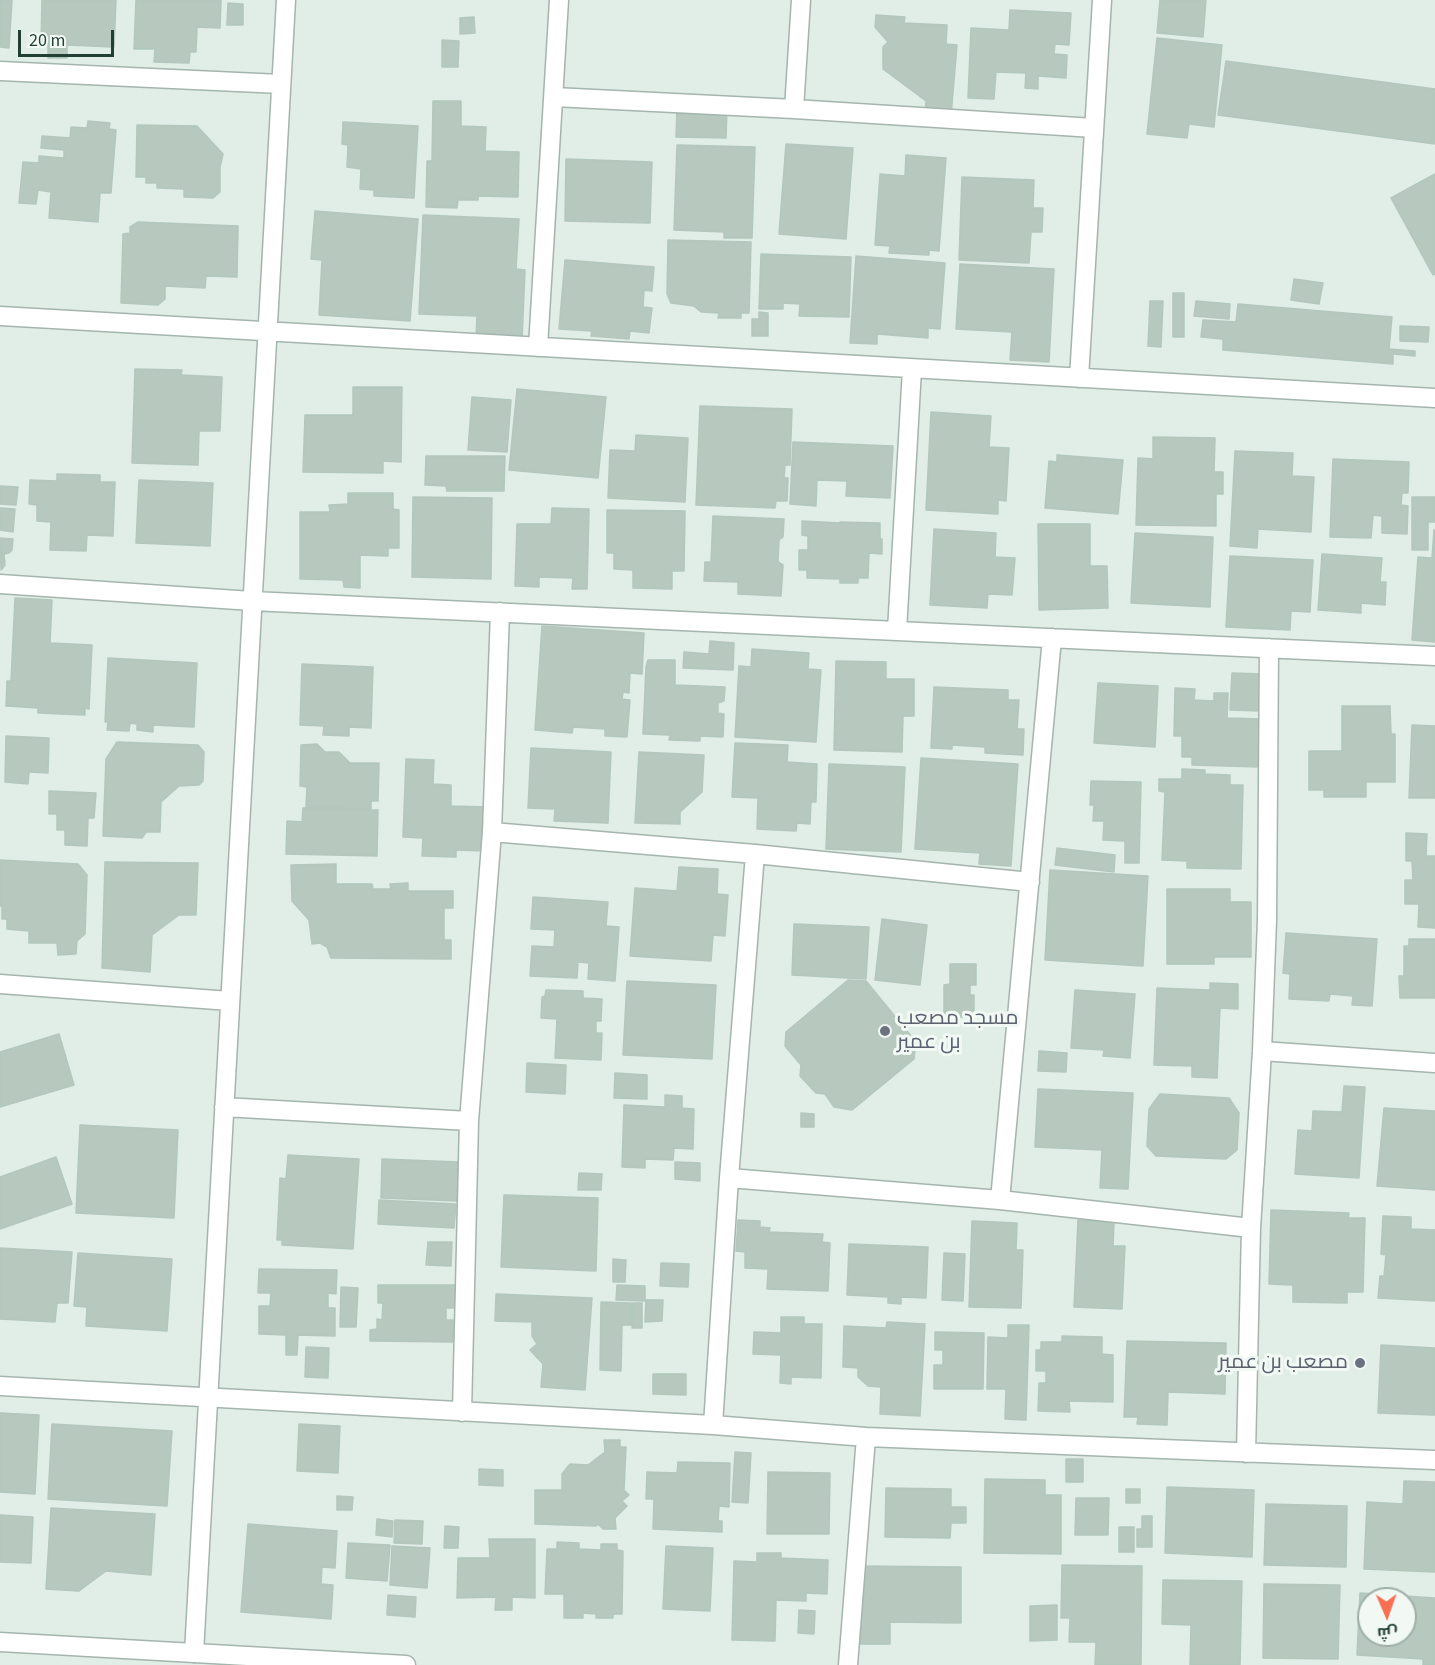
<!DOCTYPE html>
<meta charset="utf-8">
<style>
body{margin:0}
#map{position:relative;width:1435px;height:1665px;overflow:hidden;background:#e1ede7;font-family:"Source Sans 3",Cairo,sans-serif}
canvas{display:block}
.north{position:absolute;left:1357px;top:1587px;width:60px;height:60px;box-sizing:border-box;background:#f2f9f5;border:2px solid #9eafa8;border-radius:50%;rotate:178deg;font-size:16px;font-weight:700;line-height:24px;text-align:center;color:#213f34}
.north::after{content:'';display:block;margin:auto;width:21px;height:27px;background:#f96f53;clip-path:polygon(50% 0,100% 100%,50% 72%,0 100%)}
.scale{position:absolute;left:18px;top:30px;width:96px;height:27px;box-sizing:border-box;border:3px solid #213f34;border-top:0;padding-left:8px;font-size:18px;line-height:21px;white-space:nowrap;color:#213f34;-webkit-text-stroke:4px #f2f9f5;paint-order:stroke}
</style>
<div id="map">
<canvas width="1435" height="1665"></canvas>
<div class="north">ش</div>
<div class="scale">20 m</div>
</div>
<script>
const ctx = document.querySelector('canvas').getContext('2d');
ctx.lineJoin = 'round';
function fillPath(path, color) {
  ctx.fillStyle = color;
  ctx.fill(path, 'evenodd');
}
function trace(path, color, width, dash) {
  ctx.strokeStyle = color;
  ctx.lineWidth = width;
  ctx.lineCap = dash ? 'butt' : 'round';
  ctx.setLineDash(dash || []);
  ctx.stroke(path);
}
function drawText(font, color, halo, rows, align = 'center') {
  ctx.font = font + ' "Source Sans 3",Cairo,sans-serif';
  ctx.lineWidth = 6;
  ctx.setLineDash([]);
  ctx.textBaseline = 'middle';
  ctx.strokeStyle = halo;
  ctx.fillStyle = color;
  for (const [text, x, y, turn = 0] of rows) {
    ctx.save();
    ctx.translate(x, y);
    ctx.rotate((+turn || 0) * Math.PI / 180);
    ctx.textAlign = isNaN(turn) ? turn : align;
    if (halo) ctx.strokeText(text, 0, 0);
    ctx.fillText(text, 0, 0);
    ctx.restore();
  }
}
const building = new Path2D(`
 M0 0H12L9 48 0 47Z
 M42 0H116L114 47 67 45V58H48V44H41Z
 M136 0H221L220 28 197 27 196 52H190L189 63 154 62 155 49H134Z
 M1160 0H1206L1203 37 1157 33Z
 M228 3 243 4V25H227Z
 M1010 10 1071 13 1069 45 1055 44 1054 54 1067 55 1066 78 1038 76V89L1025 88 1026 73 996 72 994 99 968 98 971 28 1009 30Z
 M876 15 905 17 904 23 947 25 946 44 957 45 951 116 925 114 926 101 883 69V47L888 42 875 27Z
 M474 17 475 33 460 34V18Z
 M1157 38 1222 45 1214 127 1189 124 1187 138 1147 134Z
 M442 40 459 41 458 67H442Z
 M1226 61 1435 89V144L1218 115Z
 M433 101H461V126L486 127 485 151 519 152 518 197 478 196V200H458L457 208 426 207 427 161H432Z
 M677 107 727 108 726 138 676 137Z
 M88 121 110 123 109 129 116 130 111 193H100L98 222 49 218 51 192 38 190 36 204 19 203 23 162 39 163V156L64 158V150L41 148 42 136 70 138 71 127 87 128Z
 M343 122 418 126 414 198 374 196V190L360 189 361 169 347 167 348 145 342 144Z
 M137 125 197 126 223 154 220 167V192L213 198 184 197V189L157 188V183H146V177H136Z
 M786 144 853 148 846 239 779 234Z
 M677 145 755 147 752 238H724V232L674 230Z
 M906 155 946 158 939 251 929 250V255L889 253 890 246 875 245 880 174 905 176Z
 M566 159 652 162 650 223 565 221Z
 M1435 174V274L1433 275 1391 198Z
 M962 177 1034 180 1033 208H1043L1042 232H1031L1029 263 959 260Z
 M315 211 418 219 410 321 319 315 322 260 311 259Z
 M423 215 519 219 516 269 525 270 522 340 476 338 477 316 419 314Z
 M138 222 238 226 237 277 206 276 205 288 165 286V299L158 305 121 303 123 234 130 233V227Z
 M668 240 751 242 749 313H741V318H718L719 313 701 312 694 306 671 303 667 294Z
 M761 254 851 257 849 317 799 316 800 304 783 303V309H759Z
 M856 256 945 263 940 329 928 328V338L877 334V344L850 343Z
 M565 260 654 267 652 291 644 290 643 307 652 308 649 333 630 331 629 339 591 336 592 331 559 329Z
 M960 264 1054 269 1049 362 1010 360 1012 332 956 329Z
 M1294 279 1323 283 1319 304 1291 300Z
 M1173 293H1184V337H1173Z
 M1150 301H1163L1161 347 1148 346Z
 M1196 301 1230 304 1229 319 1194 316Z
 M1238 304 1392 317 1389 349 1415 351V356L1393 354V364L1223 350V339L1201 337 1203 320 1236 322Z
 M759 312 768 313V336H752V319H759Z
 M1400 326 1429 327 1428 342 1400 341Z
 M135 369 182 370 181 375 222 377 220 431H199L198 465 132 463Z
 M353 387H402L401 462 383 461V473L303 472 305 415H353Z
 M517 389 606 397 598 478 509 470Z
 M472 397 511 400 507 452 468 450Z
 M700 406 792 409 790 465H785L784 478H788L787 501H776L775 508 696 505Z
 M931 412 991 416 989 447 1009 448 1006 501 998 500V514L926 510Z
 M636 435 688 438 685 502 608 498 610 450 635 451Z
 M1153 437 1215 438 1214 472H1223V494H1216V526L1136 525 1138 458 1153 459Z
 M793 442 893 446 890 498 846 496 847 481 817 480 816 506 790 504Z
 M1235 451 1293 453 1292 476 1314 477 1311 532 1258 529 1257 548 1230 546Z
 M1057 455 1123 460 1118 514 1045 508 1049 461 1057 462Z
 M426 456H505L504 491H447L446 486 425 485Z
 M1333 459 1409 462 1408 493H1402L1401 505 1408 506 1407 534 1382 533V516L1373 515 1371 538 1330 537Z
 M57 474 100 475V482H115L113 536 87 535 86 551 50 550 51 522 37 521V505L29 504 30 480 57 481Z
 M139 480 213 483 210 546 136 543Z
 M0 486 18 487 16 505 0 504Z
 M348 493H393V509L399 510V548H388V556L360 555V588L344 587 343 580 300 579V512H330L329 505 348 504Z
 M413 497 492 498 491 579 412 577Z
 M1412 497H1435V522H1428V550H1412Z
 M0 508 15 509 13 532 0 530Z
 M552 508 589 509 587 589H572L573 578 539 577V587L515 586 517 524H551Z
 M607 510 685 511 684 571H672V589L633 588V570L614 569V553H607Z
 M713 516 784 519 783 537 779 540 778 562 783 565 781 596 738 594V582L704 581 705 562H711Z
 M802 521 840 523V522L880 523V539H882V554L869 553 868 578H858V583H840V579L807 578V570H799V550H808V536L802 535Z
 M1038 524H1090V566H1107L1108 608 1039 610Z
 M934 529 996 533 995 557 1015 558 1012 595 988 594 987 608 930 605Z
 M1434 530H1435V642L1412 640 1418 557 1432 558Z
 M1135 533 1213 537 1210 607 1131 603Z
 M0 538 13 539 12 550 9 553 4 554 5 565 1 570Z
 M1322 554 1382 558 1380 582H1386L1385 605 1361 603V613L1318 610Z
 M1230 556 1313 560 1310 612 1291 611 1290 630 1226 627Z
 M15 598 52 600 50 643 92 645 89 709 85 708V715L38 713V708L6 706 7 681H11Z
 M542 626 644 633 642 674 630 673 629 693 623 692 622 699 630 700 627 737 605 736V729L573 727 572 733 535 730Z
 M710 641 734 643 733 670 683 668 684 652 709 654Z
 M752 649 809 653 808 669 821 670 816 742 735 737 739 666 751 667Z
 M108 658 197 663 194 727 153 725V732L137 730V724L130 723 129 731 107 730 108 722H105Z
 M648 660H675V685L725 687 724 701 718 703V713L724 714 723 737 700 736V741L669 740 670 735 643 734 646 667Z
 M836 661 886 662V679H914V716H903L902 752 834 750Z
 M302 664 373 667 371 728 349 727V736L323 735 324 726 300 725Z
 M1232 673 1261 674 1260 711 1230 710Z
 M1098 683 1158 686 1155 747 1094 743Z
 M934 687 1008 690V700H1019L1017 729H1024L1023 755 985 753V747L952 745V749L931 748Z
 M1175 688 1195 689 1194 700 1214 701V693H1228L1227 718 1262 719 1261 767 1192 765V757H1182V736H1174Z
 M1342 706H1390L1391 734H1395V782H1366V797H1324V790H1309V751H1342Z
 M1412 725 1435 726V798H1409Z
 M6 736 49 738 48 773 29 772 28 784 5 782Z
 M117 742 198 745 204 752 203 781 199 785 179 786 161 802 160 832H146L142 838 103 836 106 759Z
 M735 743 788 745 787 762 817 764 816 802H811L810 824 797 823 796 831 757 829 758 798 732 797Z
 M317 744 325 752H339L350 763H379L378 801H371V809L306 807 307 787 300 786 301 745Z
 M531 748 611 752 608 823 554 821 555 809 528 808Z
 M639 752 704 755 702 792 680 812V824L635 823Z
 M921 758 1018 764 1011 866 979 864 980 853 915 849Z
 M406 759 434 760 433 784 451 785V806L487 807 485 851 456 850V857L422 856 423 838 403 837Z
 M829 764 905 767 901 852 826 849Z
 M1182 769 1205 770V774L1230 775V785H1243L1241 869 1187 868V861L1162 860 1165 792 1159 791V779H1182Z
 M1091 781 1141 782 1139 863H1125V841L1103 840 1104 821H1093L1094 805H1090Z
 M49 791 96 793 94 818H88L87 846 65 845V830H57V814H49Z
 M303 808 378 810 377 856 286 854 287 821 302 822Z
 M1406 833 1427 834 1426 856H1435V928L1418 927 1419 904H1405V880H1413L1412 861H1406Z
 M1057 848 1115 855 1114 872 1055 865Z
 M0 860 78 864 87 875 85 934 77 941 76 954 58 955 57 943H29V931L7 929V919H2V906H0Z
 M105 862 198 863 196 915H179L152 935 150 972 102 968Z
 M336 864V884H372L373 889H391L390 884 408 883V891H453V908H444V940H451V959L331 958 327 947 320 943 312 944 309 920 292 901 291 865Z
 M679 867 718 869 717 894 728 895 725 936 713 935 711 961 630 956 635 888 677 891Z
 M1050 870 1148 876 1143 966 1045 960Z
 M1167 889H1230V902H1251V957H1214V964H1167Z
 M533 897 608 902 606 926 619 927 615 981 588 979 589 963 578 962 577 978 530 976 532 946 554 947 555 930 531 929Z
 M882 919 927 925 920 985 875 980Z
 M794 924 869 927 866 979 792 975Z
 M1286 933 1377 939 1372 1006 1352 1005 1353 996 1330 994 1329 1001 1289 999 1290 974 1283 973Z
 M1409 939H1435V998H1400L1399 976H1404V946H1409Z
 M950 964H976V985H970V995H974V1017H944V985L950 984Z
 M848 980 866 981 916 1042 914 1059 852 1110 834 1107 825 1094 816 1093 800 1076 801 1065 785 1046 786 1032Z
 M627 981 716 985 712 1059 623 1055Z
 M1210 983 1238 984V1009L1220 1008 1217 1078 1192 1077V1066L1154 1065 1157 988 1210 990Z
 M546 990 583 991V998L602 999 601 1021H596V1033H602L601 1060 555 1058 557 1019 541 1018 542 997 545 996Z
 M1075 990 1135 994 1130 1058 1103 1056 1104 1050 1071 1048Z
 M59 1034 74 1085 0 1107V1052Z
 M1039 1051 1067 1053 1066 1072 1038 1071Z
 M527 1063 566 1065 565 1094 526 1092Z
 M615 1073 647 1075V1099L614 1098Z
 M1344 1086 1365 1087 1359 1178 1295 1174 1298 1130 1312 1131 1313 1111 1342 1112Z
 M1038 1089 1133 1093 1128 1189 1100 1188 1102 1150 1035 1147Z
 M1160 1094 1229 1098 1239 1113 1237 1150 1226 1159 1156 1156 1147 1146 1149 1109Z
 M665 1095 682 1096V1108L694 1109 693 1149 674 1148 673 1160 645 1159V1168L622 1167 624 1105 665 1107Z
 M1384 1108 1435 1111V1190L1377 1186Z
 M801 1113 814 1114V1127H801Z
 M80 1125 178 1130 174 1218 76 1213Z
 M288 1155 359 1159 353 1249 282 1245V1240H277L280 1178 286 1179Z
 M56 1157 72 1204 0 1229V1177Z
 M382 1159 458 1162 457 1201 381 1198Z
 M675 1162 700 1163V1181L675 1179Z
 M579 1173 602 1174 601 1190H578Z
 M504 1195 598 1198 596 1271 501 1267Z
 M379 1200 456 1204 454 1228 378 1224Z
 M1271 1210 1349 1213 1348 1218H1365L1363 1292H1347V1303L1293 1302V1285L1269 1284Z
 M1383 1216 1411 1217V1229L1435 1230V1301L1378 1298 1380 1276H1384L1386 1255 1381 1254Z
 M738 1220 760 1221V1227L770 1228 769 1232 823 1234 822 1242 830 1243 828 1291 767 1289 768 1269 745 1268V1252L736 1251Z
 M1078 1220 1114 1222 1113 1246H1125L1122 1309 1074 1307Z
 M972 1221 1017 1223 1016 1250H1023L1021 1308 969 1307Z
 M428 1242H452L451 1266 426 1265Z
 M849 1244 928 1247 926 1298 901 1297V1304L888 1303V1297L847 1295Z
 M0 1248 72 1252 68 1303H57L55 1322 0 1319Z
 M78 1253 172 1259 167 1331 86 1326 87 1307 74 1306Z
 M944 1253 965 1254 963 1301 942 1300Z
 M613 1259 626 1260 625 1282H613Z
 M661 1263 689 1264 688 1287 660 1286Z
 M259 1269 337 1270 336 1294 328 1293V1308H335V1336L298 1335 297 1355H286V1335L259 1334V1306H270L271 1293H258Z
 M378 1285H456V1308H446V1320H453V1342L370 1341V1330L377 1329V1319L382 1320 383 1303H378Z
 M617 1285 645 1286V1301L616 1300Z
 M341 1287 358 1288 356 1327H340Z
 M496 1294 592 1298 585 1390 541 1387 543 1364 530 1350 537 1344 532 1336V1322L495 1321Z
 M646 1300H663L662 1321 645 1322Z
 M601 1302 631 1303V1325H622L621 1371 600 1370Z
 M632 1303H642V1328H632Z
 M781 1317H804V1324H822L821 1378 791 1377V1384L780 1383 781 1355 753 1354 754 1332 781 1333Z
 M887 1322 925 1324 920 1416 880 1414 881 1387 868 1386 858 1377V1368L843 1367 844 1326 886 1328Z
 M1008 1325H1029L1026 1420 1005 1419 1006 1389H987L988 1337 1008 1338Z
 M935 1332 984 1333 983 1389H934V1365H943V1350H935Z
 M1062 1336 1102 1337V1354L1113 1355V1402L1069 1401 1070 1412 1038 1411 1039 1383H1046V1371H1036V1350H1041V1342H1062Z
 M1127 1341 1226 1343 1225 1394 1168 1392 1167 1425 1137 1424 1138 1417H1124Z
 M1381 1345 1435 1348V1415L1378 1413Z
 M306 1347 329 1348 328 1378 305 1377Z
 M653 1374H686V1395L653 1394Z
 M0 1413 39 1415 35 1494 0 1492Z
 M52 1424 172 1431 167 1506 48 1499Z
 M299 1424 340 1426 338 1473 297 1471Z
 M604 1440H620V1447H626L624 1490 629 1495 622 1501 627 1506 615 1518 616 1529H603L598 1524 596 1526 535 1524V1490H562V1474L570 1464 588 1465 605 1452Z
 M735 1452 751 1453 748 1503 732 1502Z
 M1066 1459H1083V1482H1066Z
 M678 1462 730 1463 729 1507 719 1506 718 1521H722V1532L653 1529 654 1499H646L647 1472 677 1473Z
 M479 1469 503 1470V1486L479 1485Z
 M768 1472 830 1473 829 1534H767Z
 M985 1479 1045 1480V1495H1061V1554L984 1553Z
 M1404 1481 1435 1482V1572L1364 1569 1367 1502 1403 1504Z
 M1167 1487 1254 1490 1252 1557 1165 1553Z
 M886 1488 951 1489V1507H966V1523H951L950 1538 885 1537Z
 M1126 1489H1140V1503H1126Z
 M337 1496 353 1497 352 1510H337Z
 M1076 1498H1109L1108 1535H1075Z
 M1266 1504 1347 1506 1346 1567 1264 1565Z
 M51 1508 155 1514 151 1575 106 1571 79 1591 46 1589Z
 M0 1515 33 1517 31 1563 0 1562Z
 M1142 1516H1152V1547H1137V1529H1142Z
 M377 1519 393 1521 392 1537 376 1535Z
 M395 1520 423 1521 422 1544 394 1543Z
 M248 1524 337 1531 335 1568 322 1567 321 1584 333 1585 331 1619 241 1612Z
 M445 1526 459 1527 458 1548H444Z
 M1119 1527H1134V1552H1119Z
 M489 1539H535V1598L512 1597V1610H495L496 1597 457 1598 458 1558H490Z
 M557 1542 579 1543V1549L601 1550V1544H617V1550L623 1551 622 1614H613V1618H596V1614L583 1613V1618H564V1594H545L547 1549H557Z
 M348 1543 390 1545 387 1581 346 1578Z
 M392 1546 430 1548 427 1588 390 1585Z
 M666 1546 713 1548 710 1611 663 1609Z
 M757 1553H781V1558L828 1560 827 1594 806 1593V1601L776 1600 775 1641 732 1640 734 1561 757 1562Z
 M1062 1565 1142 1566 1141 1665H1095L1096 1642H1069L1070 1618H1061Z
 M860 1566 961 1567V1623L890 1622V1644H859Z
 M1163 1580 1242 1581 1240 1665H1190L1191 1625 1162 1624Z
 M1264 1584 1340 1585 1338 1659 1263 1658Z
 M1360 1593 1435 1598V1665H1423V1659L1357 1655ZM1369 1599H1405V1635H1369Z
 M388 1595 416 1597 415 1617 387 1615Z
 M1057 1605V1640L1030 1641V1606Z
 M799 1610 815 1611 814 1634 798 1633Z`);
const minor = new Path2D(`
 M0 71 281 84
 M554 97 794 109 1094 128
 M794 109 801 0
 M0 316 1435 398
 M538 347 559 0
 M1079 378 1102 0
 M0 584 252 601 1435 656
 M897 631 912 369
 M492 832 755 854 1030 882
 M0 984 230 1001
 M1262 1051 1435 1063
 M224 1107 469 1121
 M729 1178 1000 1200 1251 1228
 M1000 1200 1052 638
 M0 1386 713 1425 866 1437 1435 1460
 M462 1412 469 1121 492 832 500 612
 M713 1425 729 1178 755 854
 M1246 1453 1251 1228 1262 1051 1267 920 1269 648
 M194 1653 286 0
 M848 1665 866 1437`);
const tertiary = new Path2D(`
 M0 1642 406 1665`);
const markers = [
 [885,1031,6,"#6b7280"],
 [1360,1363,6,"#6b7280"]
];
const worshipNames = [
 ["مسجد مصعب",897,1019],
 ["بن عمير",897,1043],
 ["مصعب بن عمير",1348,1363,"right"]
];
fillPath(building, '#b7c8bf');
trace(building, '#b3c7bd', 1.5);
trace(minor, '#a4b5ae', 21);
trace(tertiary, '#a4b5ae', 21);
trace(minor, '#fff', 18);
trace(tertiary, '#fff', 18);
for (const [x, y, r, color] of markers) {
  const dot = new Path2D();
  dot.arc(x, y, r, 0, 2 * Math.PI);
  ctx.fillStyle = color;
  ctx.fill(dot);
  trace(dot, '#f2f9f5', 2);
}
drawText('21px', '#5b616d', '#f2f9f5', worshipNames, 'left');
</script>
